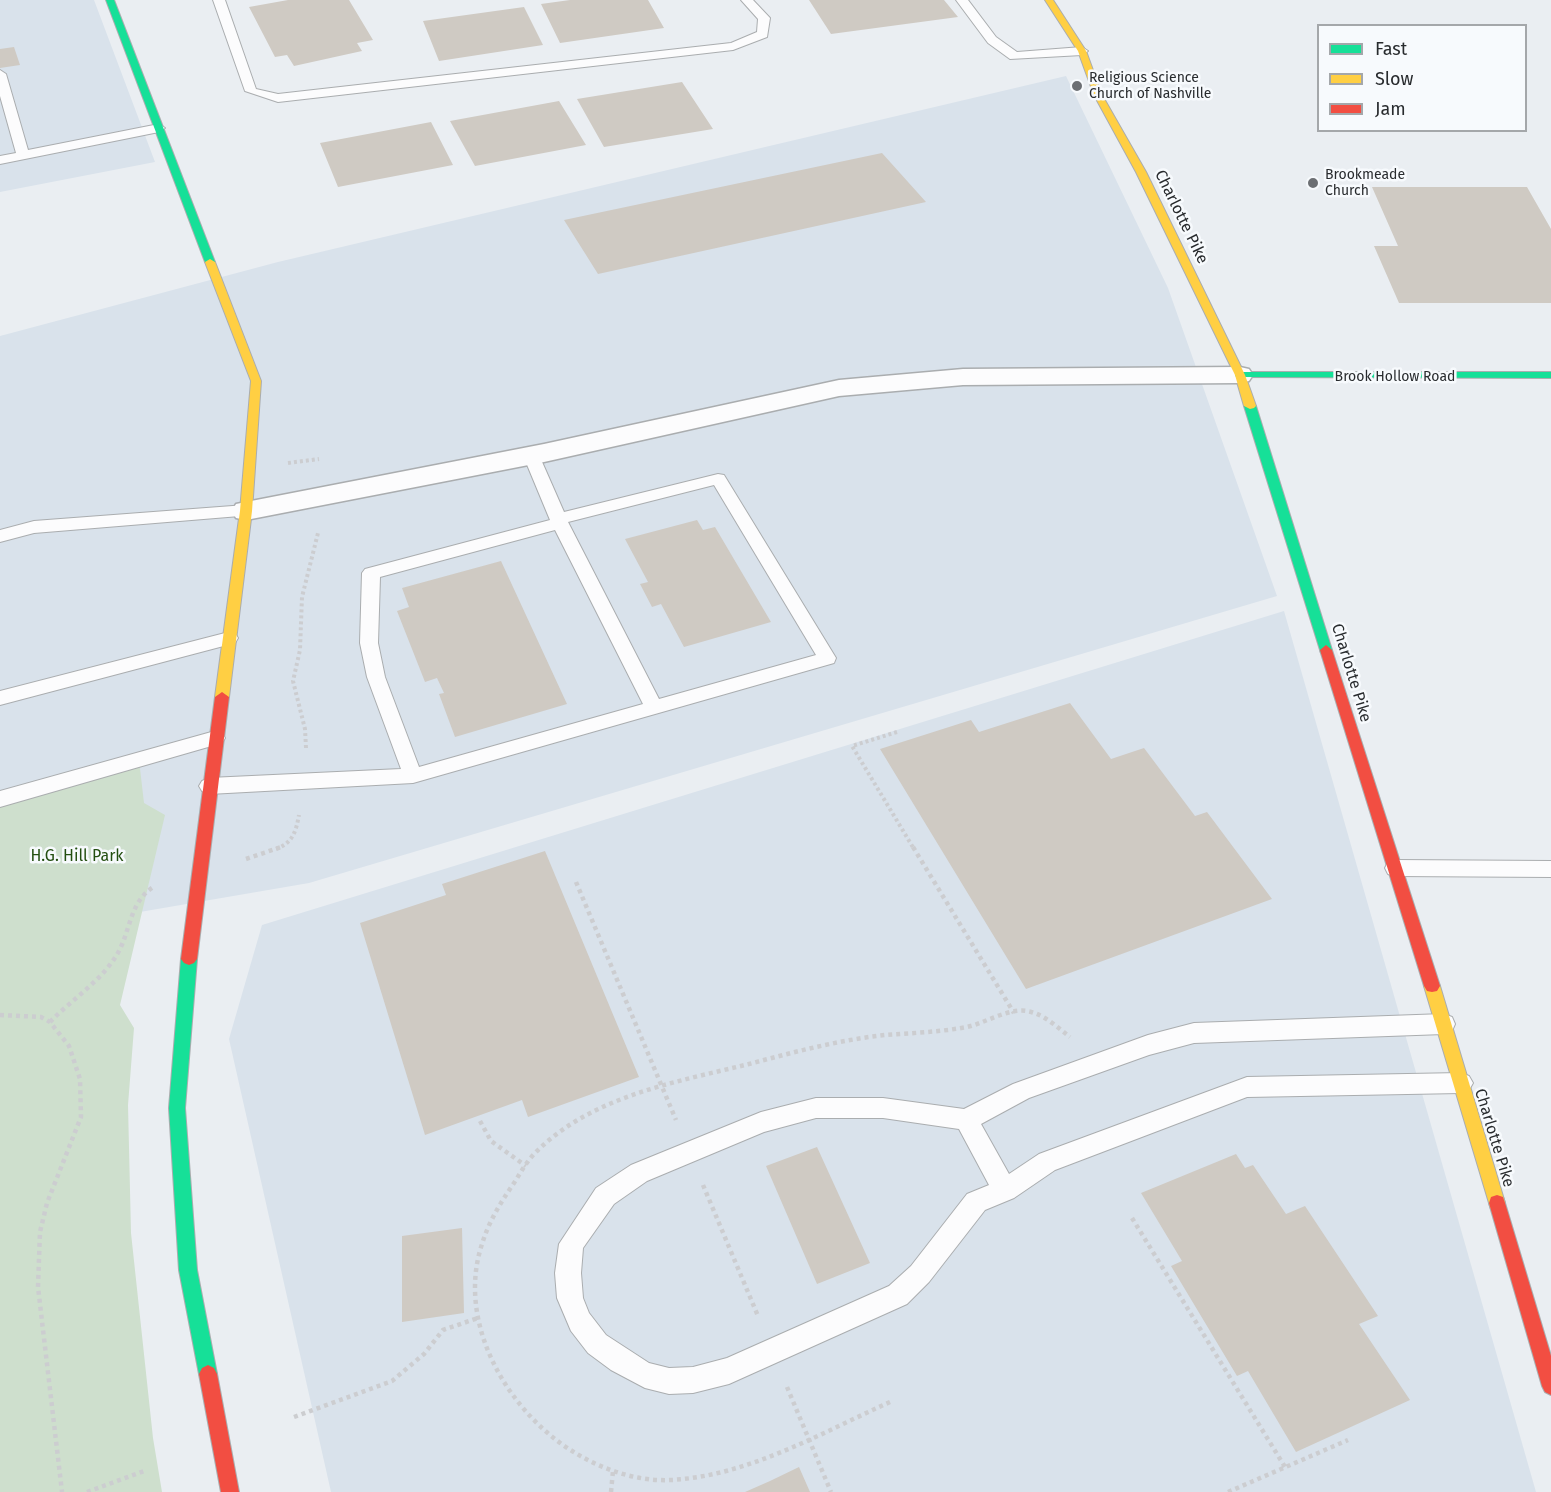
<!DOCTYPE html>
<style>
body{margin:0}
#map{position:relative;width:1551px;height:1492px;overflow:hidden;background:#eaeef2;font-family:"Fira Sans",sans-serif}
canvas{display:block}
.legend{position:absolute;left:1317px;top:24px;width:210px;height:108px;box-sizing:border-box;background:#f7fafd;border:2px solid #a4a7aa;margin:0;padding:8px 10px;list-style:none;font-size:18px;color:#282b2e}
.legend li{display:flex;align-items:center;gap:12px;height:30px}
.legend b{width:30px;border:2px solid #a4a7aa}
</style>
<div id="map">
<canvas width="1551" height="1492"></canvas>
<ul class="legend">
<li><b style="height:8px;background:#16e098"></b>Fast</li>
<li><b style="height:8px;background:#ffcf43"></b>Slow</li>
<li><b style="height:8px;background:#f24e42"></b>Jam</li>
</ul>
</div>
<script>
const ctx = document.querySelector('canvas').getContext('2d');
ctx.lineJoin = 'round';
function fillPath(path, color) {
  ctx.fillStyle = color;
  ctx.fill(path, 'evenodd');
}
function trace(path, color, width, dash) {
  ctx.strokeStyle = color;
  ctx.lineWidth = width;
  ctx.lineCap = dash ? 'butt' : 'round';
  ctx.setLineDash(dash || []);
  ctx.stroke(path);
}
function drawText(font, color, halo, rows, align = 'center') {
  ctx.font = font + ' "Fira Sans",sans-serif';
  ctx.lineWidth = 5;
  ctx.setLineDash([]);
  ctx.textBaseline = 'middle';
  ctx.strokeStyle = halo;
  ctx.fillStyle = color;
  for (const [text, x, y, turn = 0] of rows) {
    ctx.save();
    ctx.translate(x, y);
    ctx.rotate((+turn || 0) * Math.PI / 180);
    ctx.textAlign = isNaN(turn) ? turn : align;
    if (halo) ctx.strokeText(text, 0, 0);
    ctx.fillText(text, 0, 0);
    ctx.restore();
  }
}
const built = new Path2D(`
 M0 0H94L155 162 0 192Z
 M1066 76 1168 288 1277 596 309 883 0 936V336L278 262Z
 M1284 611 1536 1492H331L229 1039 262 925Z`);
const green = new Path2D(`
 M139 760 144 803 165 815 120 1005 134 1028 128 1105 131 1233 153 1438 162 1492H0V799Z`);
const building = new Path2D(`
 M288 0H349L373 40 357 43 362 51 294 66 287 55 275 57 249 7Z
 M570 0H648L664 28 560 43 541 4Z
 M809 0H944L958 17 831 34Z
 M524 7 543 45 439 61 423 21Z
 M14 47 20 65 0 68V49Z
 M682 82 713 129 604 147 577 99Z
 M559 101 586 145 475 166 450 121Z
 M431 122 453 165 338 187 320 143Z
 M882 153 926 202 598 274 564 220Z
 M1372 187H1527L1551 229V303H1399L1374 246H1398Z
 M697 520 703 530 715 527 771 622 684 647 661 604 652 607 640 584 648 582 625 539Z
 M501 561 567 704 455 737 439 694 444 693 437 678 425 682 397 611 409 607 402 588Z
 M1070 703 1111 759 1144 748 1195 816 1207 812 1272 899 1026 989 880 749 971 720 979 732Z
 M545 851 639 1077 528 1117 522 1100 425 1135 360 923 446 895 442 884Z
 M817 1147 870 1263 817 1284 766 1166Z
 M1236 1154 1245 1168 1253 1165 1286 1214 1305 1206 1378 1316 1359 1324 1410 1400 1296 1452 1248 1371 1237 1376 1171 1266 1182 1261 1141 1193Z
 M462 1228 464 1313 402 1322V1236Z
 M799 1467 810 1492H745L770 1481Z`);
const pathFar1 = new Path2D(`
 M288 463 319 459
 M897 732 852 746 914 849
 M306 748 305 729 293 681 300 650 302 597 318 533
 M276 849C293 843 296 831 299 815`);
const path = new Path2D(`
 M913 847 1014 1013
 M246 859 281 847
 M576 882 676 1120
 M0 1015 41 1017 50 1022 69 1046 80 1079 81 1117 47 1203 40 1232 38 1287 62 1492
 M50 1022C73 998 105 979 120 949 131 926 131 900 155 886
 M480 1121 491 1141 526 1166
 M703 1185 758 1316
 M1132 1218 1285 1467
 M787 1387 831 1492
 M890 1402C821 1433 748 1476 671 1480 630 1482 587 1464 555 1439 499 1395 458 1316 482 1244 489 1221 501 1202 514 1183 521 1172 527 1161 536 1152 592 1096 676 1082 749 1064 794 1052 839 1040 885 1035 912 1033 940 1032 967 1027 985 1023 1008 1008 1027 1011 1044 1014 1057 1027 1070 1037
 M294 1417 392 1381 424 1354 443 1330 478 1318
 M87 1492 147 1470
 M611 1492 613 1471
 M1228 1492 1348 1440`);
const lane = new Path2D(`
 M213 0H225L256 89 278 94 731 43 757 32 758 19 741 0H753L770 18 767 37 733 50 278 102 245 91Z
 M956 0H968L996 37 1017 52 1082 47 1088 51 1082 55 1010 59 988 43Z
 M0 70 6 74 28 150 159 124 165 128 159 132 0 164V156L16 153 0 96Z
 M531 450 539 455 564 512 718 474 724 475 836 658 834 663 413 783 209 794 202 791 199 786 202 781 209 778 401 769 367 677 360 643 362 573 365 569 550 520 523 455ZM714 485 816 655 659 699 568 522ZM555 530 643 704 419 767 385 677 378 643 380 577Z
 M246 505 252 507 255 511 252 515 34 533 0 542V530L34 521Z
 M229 632 235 633 238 638 235 643 0 705V691Z
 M215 731 222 733 225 738 222 743 0 807V791Z
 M1395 860 1551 861V877L1395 876 1388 874 1385 868 1388 862Z
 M1444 1014 1452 1017 1455 1024 1452 1031 1444 1034 1194 1043 1149 1055 1029 1098 981 1124 1009 1174 1039 1154 1247 1077 1461 1073 1469 1076 1473 1083 1469 1090 1461 1093 1247 1097 1055 1170 1014 1198 985 1210 929 1282 907 1304 729 1384 693 1393 669 1394 645 1388 611 1370 588 1353 571 1331 557 1298 555 1273 559 1244 596 1188 631 1165 761 1112 816 1098H883L964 1109 1013 1084 1148 1035 1194 1023ZM816 1118H883L959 1129 989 1185 967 1194 911 1266 889 1286 727 1358 693 1367 669 1368 649 1363 606 1335 589 1313 583 1298 581 1273 583 1248 614 1204 647 1181 764 1132Z`);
const street = new Path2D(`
 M1240 367 1249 369 1253 375 1249 381 1240 383 963 385 839 396 544 462 246 520 236 518 232 511 236 504 246 502 544 444 839 380 963 369Z`);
const fast = new Path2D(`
 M106 0H114L215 262 214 264 210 265 205 262Z
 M1240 372H1551V378L1236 377 1235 375Z
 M1250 403 1256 406 1332 650 1331 653H1321L1320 650 1244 406Z
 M189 953 194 955 197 959 185 1108 197 1270 217 1374 214 1380 208 1383 202 1380 199 1374 179 1270 169 1108 181 959 184 955Z`);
const slow = new Path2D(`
 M1045 0H1053L1086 51 1102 95 1146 172 1245 375 1256 406 1254 408 1250 409 1244 406 1235 375 1136 172 1094 95 1078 51Z
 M210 259 215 262 261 381 252 511 229 697 222 702 215 697 240 511 251 381 205 262Z
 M1432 980 1437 981 1440 986 1505 1203 1503 1209 1497 1211 1491 1209 1489 1203 1424 986 1427 981Z`);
const jam = new Path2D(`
 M1326 645 1332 650 1440 986 1437 991 1432 992 1427 991 1424 986 1320 650Z
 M222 692 229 697 197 959 194 963 189 965 184 963 181 959 215 697Z
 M1497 1195 1503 1197 1505 1203 1551 1356V1395L1545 1392 1542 1386 1489 1203 1491 1197Z
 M208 1365 214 1368 217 1374 239 1492H221L199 1374 202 1368Z`);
const markers = [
 [1077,86,6,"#6c6f73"],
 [1313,183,6,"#6c6f73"]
];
const farPoinames = [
 ["Religious Science",1089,78],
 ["Church of Nashville",1089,94],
 ["Brookmeade",1325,175],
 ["Church",1325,191]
];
const farStreetnames = [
 ["Brook Hollow Road",1395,377]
];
const streetNames = [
 ["Charlotte Pike",1181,217,64],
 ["Charlotte Pike",1351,673,73],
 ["Charlotte Pike",1494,1138,73]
];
const parkNames = [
 ["H.G. Hill Park",77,857]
];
fillPath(built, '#d9e2eb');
fillPath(green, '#cedfcd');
fillPath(building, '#cfcac3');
trace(lane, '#aaadaf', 2);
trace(street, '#aaadaf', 3);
trace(fast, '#aaadaf', 2);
trace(slow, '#aaadaf', 2);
trace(jam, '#aaadaf', 2);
trace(pathFar1, '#cccdd0', 4, [3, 3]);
trace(path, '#cccdd0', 4.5, [4, 4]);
fillPath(lane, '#fcfcfd');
fillPath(street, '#fcfcfd');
fillPath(fast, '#16e098');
fillPath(slow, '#ffcf43');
fillPath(jam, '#f24e42');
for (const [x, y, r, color] of markers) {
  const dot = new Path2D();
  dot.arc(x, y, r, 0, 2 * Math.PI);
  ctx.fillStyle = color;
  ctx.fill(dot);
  trace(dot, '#f7fafd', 2);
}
drawText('14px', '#282b2e', '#f7fafd', farPoinames, 'left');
drawText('14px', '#282b2e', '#f7fafd', farStreetnames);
drawText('16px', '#282b2e', '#f7fafd', streetNames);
drawText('16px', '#244f11', '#f7fafd', parkNames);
</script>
